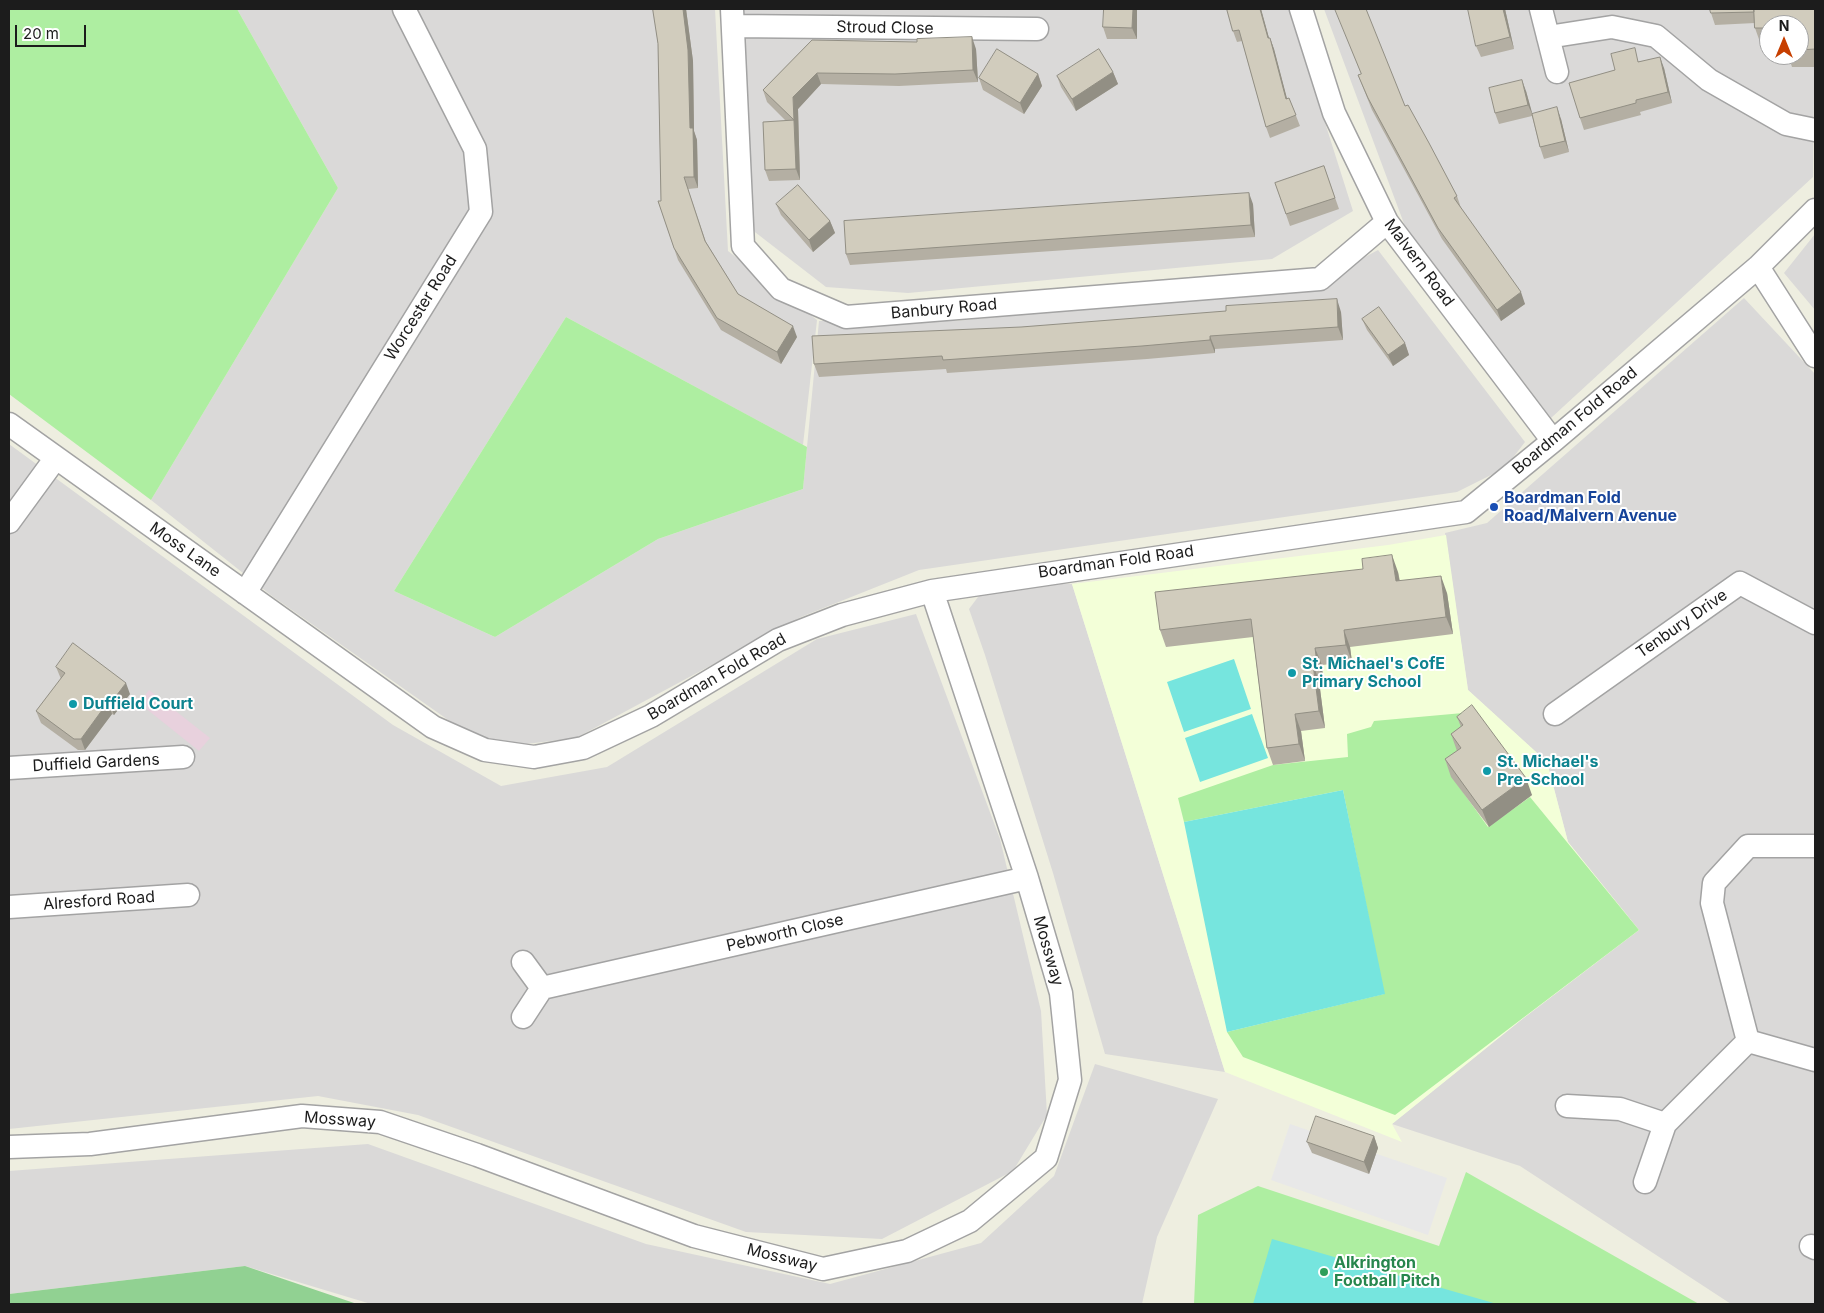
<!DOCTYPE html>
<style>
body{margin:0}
#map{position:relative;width:1824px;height:1313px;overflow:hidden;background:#eeeee0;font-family:Inter,sans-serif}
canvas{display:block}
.frame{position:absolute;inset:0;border:10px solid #1c1c1c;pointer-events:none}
.north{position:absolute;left:1759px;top:15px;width:50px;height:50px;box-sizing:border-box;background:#fff;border:1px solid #a4a4a4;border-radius:50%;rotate:0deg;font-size:14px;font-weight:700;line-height:20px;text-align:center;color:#1c1c1c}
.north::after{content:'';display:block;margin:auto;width:18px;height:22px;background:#c73f00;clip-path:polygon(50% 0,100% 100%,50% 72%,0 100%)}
.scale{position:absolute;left:15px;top:25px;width:71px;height:22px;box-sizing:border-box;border:2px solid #1c1c1c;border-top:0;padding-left:6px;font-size:15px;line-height:18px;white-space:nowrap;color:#1c1c1c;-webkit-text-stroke:4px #fff;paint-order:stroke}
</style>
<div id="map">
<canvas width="1824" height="1313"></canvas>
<div class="frame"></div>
<div class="north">N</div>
<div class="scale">20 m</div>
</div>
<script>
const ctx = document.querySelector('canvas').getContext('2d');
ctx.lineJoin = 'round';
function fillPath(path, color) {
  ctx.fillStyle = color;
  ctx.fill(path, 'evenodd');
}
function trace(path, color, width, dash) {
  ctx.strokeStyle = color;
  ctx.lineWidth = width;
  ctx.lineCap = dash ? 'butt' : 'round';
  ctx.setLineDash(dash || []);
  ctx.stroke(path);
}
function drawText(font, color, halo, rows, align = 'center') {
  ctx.font = font + ' Inter,sans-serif';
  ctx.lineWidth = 4;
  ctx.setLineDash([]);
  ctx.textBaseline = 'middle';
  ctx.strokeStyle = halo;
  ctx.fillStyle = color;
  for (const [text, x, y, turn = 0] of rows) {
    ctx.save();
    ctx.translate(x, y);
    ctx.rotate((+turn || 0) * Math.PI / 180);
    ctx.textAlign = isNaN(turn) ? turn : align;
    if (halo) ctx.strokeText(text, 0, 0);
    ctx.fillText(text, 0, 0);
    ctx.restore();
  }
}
const residential = new Path2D(`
 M237 9H715L728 251 817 320 803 445 566 317 394 591 495 637 658 539 803 489 819 321H956L1200 297 1302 291 1378 250 1525 442 1505 468 1457 492 919 570 801 617 576 738 526 744 471 736 272 596 151 500 338 188Z
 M738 9H1289L1353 211 1272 259 908 293 826 287 751 229Z
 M1324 9H1815L1813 177 1551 418 1406 229ZM1769 25H1799V55H1769Z
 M1815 234V310L1784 273Z
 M1744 298 1815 374V1304H1731L1520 1166 1392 1124 1521 1020 1639 930 1568 842 1547 762 1468 690 1445 533 1487 523Z
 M9 444 393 725 501 786 607 767 817 639 916 614 1000 839 1041 1011 1047 1115 1013 1171 882 1239 746 1232 418 1115 318 1096 9 1129Z
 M1021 581 1072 584 1225 1072 1105 1054 1053 873 985 655 969 609 981 593Z
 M1095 1064 1218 1099 1157 1237 1142 1304H371L245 1266 9 1294V1171L368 1144 646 1244 830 1284 981 1243 1054 1176Z`);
const industrial = new Path2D(`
 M149 690 210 738 199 751 139 703Z`);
const education = new Path2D(`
 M1446 535 1468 690 1547 762 1568 842 1639 930 1521 1020 1392 1124 1402 1142 1225 1072 1072 584 1388 545Z`);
const grass = new Path2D(`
 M9 9H237L338 188 151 500 9 394Z
 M566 317 807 447 803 489 658 539 495 637 394 591Z
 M1463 713 1478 723 1452 777 1488 827 1530 797 1639 930 1395 1115 1243 1057 1227 1032 1384 994 1343 790 1184 822 1178 798 1273 765 1348 757 1347 734 1371 727 1374 721Z
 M1466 1172 1699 1304H1194L1198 1215 1258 1186 1439 1246Z`);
const forest = new Path2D(`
 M245 1266 357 1304H9V1294Z`);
const pitch = new Path2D(`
 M1234 659 1251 709 1184 732 1167 682Z
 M1252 714 1268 758 1200 782 1185 738Z
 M1343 790 1385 994 1227 1032 1184 822Z
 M1272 1239 1497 1304H1253Z`);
const parking = new Path2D(`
 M1290 1124 1447 1178 1428 1235 1271 1180Z`);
const minor = new Path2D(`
 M732 9 743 246 781 289 846 317 1320 279 1387 222
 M1301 9 1334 113 1387 222 1553 441
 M1541 9 1557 72
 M733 26 1037 29
 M1548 37 1612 27 1656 36 1709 80 1786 124 1815 130
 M1758 267 1815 356
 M9 424 433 727 485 750 534 757 583 748 651 716 778 640 842 615 932 591 1466 512 1553 441 1758 267 1815 210
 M9 522 55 459
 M245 593 481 212 475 149 404 9
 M1555 714 1740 583 1815 623
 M9 768 183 757
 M9 907 188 895
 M523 962 542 988 1027 878
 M523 1017 542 988
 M1748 1041 1815 1060
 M1567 1106 1620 1109 1665 1124
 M9 1147 90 1144 302 1116 380 1122 477 1155 694 1236 823 1269 907 1251 970 1221 1046 1158 1070 1080 1061 993 1027 878 932 591
 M1645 1182 1665 1124 1748 1041 1712 903 1714 883 1748 846H1815
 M1811 1246 1815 1248`);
const wall = new Path2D(`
 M653 9H686L693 61 694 131 697 140 698 188 688 189 706 242 738 294 797 337 781 364 721 330 678 260 658 201H661L658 44Z
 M1137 9V39H1107L1103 27Z
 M1227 9H1261L1269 38H1270L1274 49 1287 99 1289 98 1300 126 1270 138 1266 127 1242 41 1237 42 1233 31Z
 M1505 9 1514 49 1481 57 1476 46Z
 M1815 9V67H1792L1788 55H1799V25H1769V45H1761L1755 28V23L1715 25 1711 13Z
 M812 40 976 49 978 82 899 86 821 84 798 109 800 180 769 181 765 170 786 121 767 102 763 90Z
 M1640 61 1664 68 1672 103 1640 112 1641 115 1584 130 1580 118 1615 70Z
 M1113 72 1118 84 1076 111 1061 87 1057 76Z
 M1038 74 1042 86 1024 114 983 90 979 78Z
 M1361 74 1405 106 1457 196 1461 208 1525 304 1501 321 1442 239 1372 110 1358 75Z
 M1526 91 1532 114 1561 119 1569 152 1544 159 1540 147 1532 116 1499 124 1495 113Z
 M1324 166 1339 209 1290 226 1275 183Z
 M776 204 830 221 835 233 813 252 781 215Z
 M1253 204 1255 237 850 265 846 254Z
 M1341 312 1343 340 1215 349V353L1147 359 947 373 946 369 819 377 814 364Z
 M1362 319 1405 343 1409 355 1393 366 1367 330Z
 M1398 572 1400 581 1447 593 1453 634 1350 647 1352 662 1322 665 1323 680 1319 681 1325 728 1301 731 1305 761 1273 765 1267 748 1253 637 1166 647 1160 630Z
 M56 667 130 694 114 715 112 714 85 750H78L41 723 36 711 61 679Z
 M1457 717 1532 795 1489 827 1451 777 1445 759 1457 751 1451 734 1461 727Z
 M1374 1136 1378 1148 1369 1174 1312 1153 1307 1142Z`);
const shadedWall = new Path2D(`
 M683 9H686L693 61 694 131 697 140 698 188 694 177 690 128Z
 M1133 9H1137V39L1132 28Z
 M1260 9H1261L1272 49 1268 38Z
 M1503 9H1505L1514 49 1510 37Z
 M972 37 976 49 978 82 973 70Z
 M1270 38 1274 49 1290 110 1286 99Z
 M1660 57 1664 68 1672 103 1668 92Z
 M1113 72 1118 84 1076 111 1072 99Z
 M817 73 821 84 798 109 800 180 796 169 793 97Z
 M1038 74 1042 86 1024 114 1020 103Z
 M1522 80 1526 91 1533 116 1528 105Z
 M1557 107 1561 119 1569 152 1565 141Z
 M1249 193 1253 204 1255 237 1251 225Z
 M830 221 835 233 813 252 809 240Z
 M1521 292 1525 304 1501 321 1497 310Z
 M1337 299 1341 312 1343 340 1338 327Z
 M793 326 797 337 781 364 777 352Z
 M1210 336 1215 349V353L1210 340Z
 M1405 343 1409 355 1393 366 1388 355Z
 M1392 555 1398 572 1402 598 1396 581Z
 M1441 576 1447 593 1453 634 1446 617Z
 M1344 630 1350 647 1352 662 1346 645Z
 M1315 648 1322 665 1323 680 1317 663Z
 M1313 664 1319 681 1325 728 1319 711Z
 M126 683 130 694 114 715 110 704Z
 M108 702 112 714 85 750 81 739Z
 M1295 714 1301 731 1305 761 1299 744Z
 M1526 778 1532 795 1489 827 1482 810Z
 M1374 1136 1378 1148 1369 1174 1364 1162Z`);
const building = new Path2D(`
 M653 9H683L688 50 690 128H693L694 177H684L705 241 738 294 793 326 777 352 717 318 674 248 658 201H661L658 44Z
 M1104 9H1133L1132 28 1103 27Z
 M1227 9H1260L1268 38H1270L1286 99 1289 98 1296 115 1266 127 1239 30 1233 31Z
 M1335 9H1366L1405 106 1408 105 1429 143 1457 196 1454 198 1521 292 1497 310 1438 228 1368 98 1358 75 1361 74Z
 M1468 9H1503L1510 37 1476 46Z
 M1710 9H1754V12L1711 13Z
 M1754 9H1815V49L1799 50V25H1769V28H1755Z
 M972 37 973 70 895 74 817 73 793 97 796 169 765 170 763 122 794 120 763 90 812 40 917 42V39Z
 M1635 48 1638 62 1660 57 1668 92 1636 100V103L1580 118 1569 83 1615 70 1611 54Z
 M997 49 1038 74 1020 103 979 78Z
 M1099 49 1113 72 1072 99 1057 76Z
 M1522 80 1528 105 1495 113 1489 88Z
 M1557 107 1565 141 1540 147 1532 114Z
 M1324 166 1335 198 1286 214 1275 183Z
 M798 185 830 221 809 240 776 204Z
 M1249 193 1251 225 846 254 844 221Z
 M1337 299 1338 327 1210 336V340L1142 346 943 360 942 356 814 364 812 336 1021 327 1226 311V306Z
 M1379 307 1405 343 1388 355 1362 319Z
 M1392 555 1396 581 1441 576 1446 617 1344 630 1346 645 1315 648 1317 663 1313 664 1319 711 1295 714 1299 744 1267 748 1251 619 1160 630 1155 592 1363 569 1362 559Z
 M73 643 126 683 110 704 108 702 81 739H74L36 711 65 673 56 667Z
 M1472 705 1526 778 1482 810 1445 759 1461 748 1451 734 1463 725 1457 717Z
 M1316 1116 1374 1136 1364 1162 1307 1142Z`);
const markers = [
 [1494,507,5,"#1a4fb4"],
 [1292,673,5,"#0f9aa8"],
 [73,704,5,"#0f9aa8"],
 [1487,771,5,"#0f9aa8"],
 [1324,1272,5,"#2e9e5b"]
];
const streetNames = [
 ["Stroud Close",885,28,1],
 ["Malvern Road",1419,263,53],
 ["Worcester Road",421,308,-58],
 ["Banbury Road",944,309,-5],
 ["Boardman Fold Road",1575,421,-40],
 ["Moss Lane",185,550,35],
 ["Boardman Fold Road",1116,562,-8],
 ["Tenbury Drive",1682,624,-35],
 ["Boardman Fold Road",717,677,-30],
 ["Duffield Gardens",96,763,-3],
 ["Alresford Road",99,901,-4],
 ["Pebworth Close",785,933,-13],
 ["Mossway",1048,951,74],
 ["Mossway",340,1120,4],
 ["Mossway",782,1258,14]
];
const transitNames = [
 ["Boardman Fold",1504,498],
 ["Road/Malvern Avenue",1504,516]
];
const cultureNames = [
 ["St. Michael's CofE",1302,664],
 ["Primary School",1302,682],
 ["Duffield Court",83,704],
 ["St. Michael's",1497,762],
 ["Pre-School",1497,780]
];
const leisureNames = [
 ["Alkrington",1334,1263],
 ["Football Pitch",1334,1281]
];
fillPath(residential, '#dad9d8');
fillPath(industrial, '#e8d1dd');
fillPath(education, '#f3ffd8');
fillPath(grass, '#aeeea1');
fillPath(forest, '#91d192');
fillPath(pitch, '#76e5de');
fillPath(parking, '#e8e8e8');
trace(minor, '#a3a3a3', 25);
trace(minor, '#fff', 22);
fillPath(wall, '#b4afa3');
fillPath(shadedWall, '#928f84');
fillPath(building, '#d1ccbd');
trace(building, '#928f84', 1);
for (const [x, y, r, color] of markers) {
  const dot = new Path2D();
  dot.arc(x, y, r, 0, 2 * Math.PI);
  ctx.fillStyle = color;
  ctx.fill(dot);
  trace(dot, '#fff', 2);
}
drawText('16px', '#1c1c1c', '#fff', streetNames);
drawText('bold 16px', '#164399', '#fff', transitNames, 'left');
drawText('bold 16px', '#0d838f', '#fff', cultureNames, 'left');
drawText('bold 16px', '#27864d', '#fff', leisureNames, 'left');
</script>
